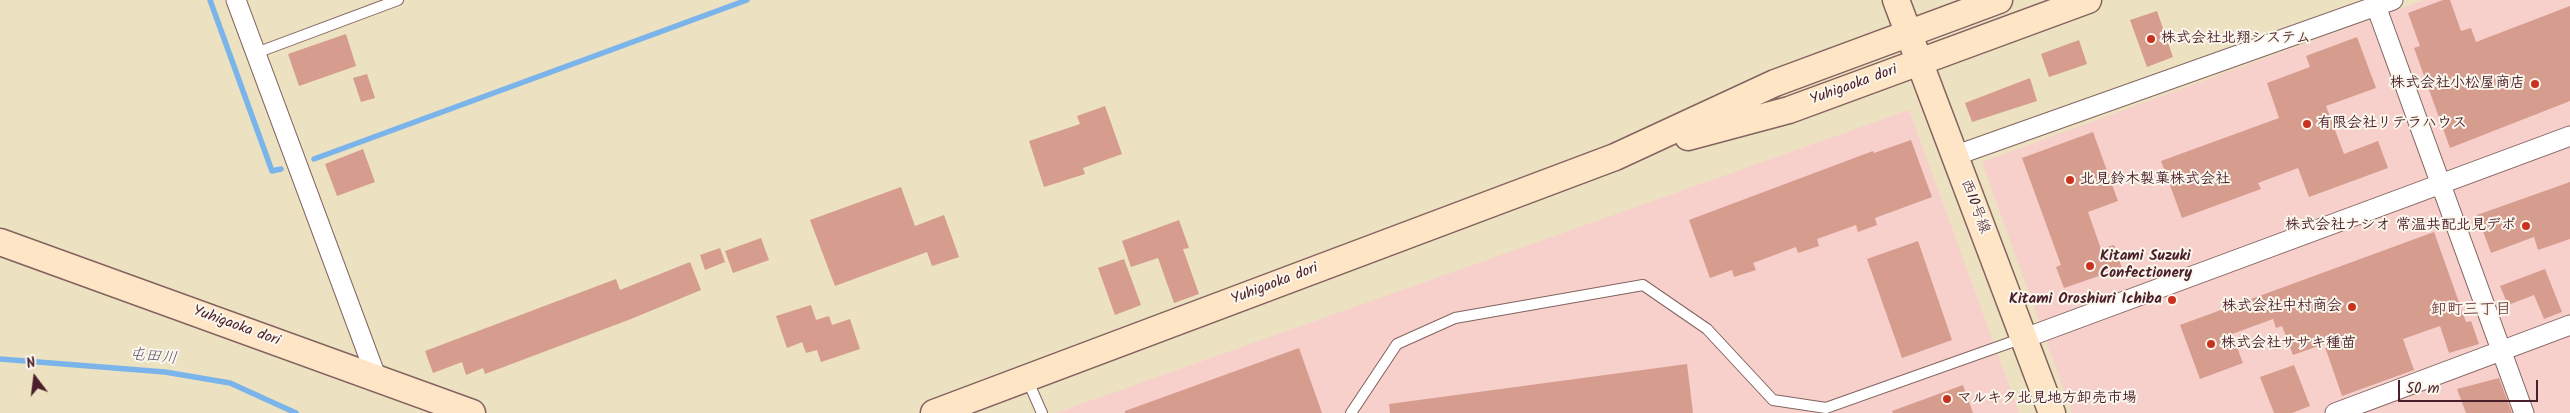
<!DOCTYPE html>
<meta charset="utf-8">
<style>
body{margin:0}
#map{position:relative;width:2570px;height:413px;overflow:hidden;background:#ece1c0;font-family:Kalam,sans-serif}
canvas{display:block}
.north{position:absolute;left:10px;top:353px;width:50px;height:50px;-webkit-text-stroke:4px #fbf7ec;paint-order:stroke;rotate:345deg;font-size:14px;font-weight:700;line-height:20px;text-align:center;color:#4a1f2b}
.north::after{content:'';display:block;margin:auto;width:18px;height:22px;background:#4a1f2b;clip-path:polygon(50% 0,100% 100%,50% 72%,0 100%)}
.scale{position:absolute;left:2398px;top:380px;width:140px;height:22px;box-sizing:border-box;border:2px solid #4a1f2b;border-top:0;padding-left:6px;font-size:15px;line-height:18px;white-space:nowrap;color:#4a1f2b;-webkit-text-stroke:4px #fbf7ec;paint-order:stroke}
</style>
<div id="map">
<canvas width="2570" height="413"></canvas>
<div class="north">N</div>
<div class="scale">50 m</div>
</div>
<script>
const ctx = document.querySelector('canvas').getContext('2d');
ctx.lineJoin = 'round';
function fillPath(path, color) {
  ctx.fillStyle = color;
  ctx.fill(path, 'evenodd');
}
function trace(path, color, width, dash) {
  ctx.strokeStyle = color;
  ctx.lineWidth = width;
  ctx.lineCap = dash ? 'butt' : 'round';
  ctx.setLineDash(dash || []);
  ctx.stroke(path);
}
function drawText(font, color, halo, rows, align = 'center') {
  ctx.font = font + ' Kalam,"Klee One",sans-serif';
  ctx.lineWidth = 4;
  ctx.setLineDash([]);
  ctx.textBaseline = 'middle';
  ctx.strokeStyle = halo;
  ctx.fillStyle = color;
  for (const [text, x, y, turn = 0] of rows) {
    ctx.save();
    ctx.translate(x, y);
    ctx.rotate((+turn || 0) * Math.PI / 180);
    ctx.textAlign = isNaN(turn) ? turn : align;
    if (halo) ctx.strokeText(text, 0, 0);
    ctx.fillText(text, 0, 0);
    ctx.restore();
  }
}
const built = new Path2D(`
 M2424 0H2570V413H2072L1982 162Z
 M1909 110 2019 413H1056Z`);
const stream = new Path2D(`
 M210 0 272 171 281 169
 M314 159 747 0
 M0 359 165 372 230 383 296 413`);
const building = new Path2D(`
 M2443 0H2450L2461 31 2471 28 2476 42 2570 6V101L2450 148 2414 48 2420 46 2408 13Z
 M2157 11 2173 57 2147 67 2130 20Z
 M346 34 356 66 299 86 288 54Z
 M2357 37 2376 88 2326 106 2344 154 2378 141 2388 168 2309 197 2298 168 2258 183 2261 189 2182 218 2161 161 2279 118 2267 83 2310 67 2306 56Z
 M2079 40 2087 64 2049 77 2041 54Z
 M367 74 375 98 361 102 353 78Z
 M2030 78 2037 101 1972 122 1965 103Z
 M1105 106 1122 154 1083 168 1085 174 1044 187 1029 141 1080 124 1077 116Z
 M2093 132 2118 201 2088 212 2101 249 2114 245 2122 268 2064 288 2056 267 2061 265 2022 158Z
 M1911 140 1932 197 1875 218 1877 225 1858 232 1856 225 1817 239 1819 246 1798 253 1796 247 1753 263 1756 270 1734 277 1732 270 1710 278 1689 220 1873 151 1874 153Z
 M363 149 375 182 337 196 325 164Z
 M2570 182V239L2538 250 2534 237 2491 253 2477 215Z
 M901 187 915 226 944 215 959 257 932 266 927 252 835 286 810 220Z
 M1179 220 1189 248 1183 249 1199 294 1174 303 1158 258 1131 267 1122 241Z
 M2434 232 2466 322 2471 321 2479 344 2449 353 2440 326 2403 339 2414 370 2342 396 2324 344 2293 355 2282 326 2276 328 2273 319 2232 334 2243 363 2200 379 2180 325Z
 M761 238 769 260 733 273 725 251Z
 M1918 241 1952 340 1902 358 1867 259Z
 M720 248 725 262 705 270 700 255Z
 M1124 259 1141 305 1115 315 1098 268Z
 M690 262 701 290 631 319 485 374 483 368 466 375 462 362 433 373 425 351 616 279 620 290Z
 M2545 269 2562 312 2544 319 2534 295 2508 305 2500 286Z
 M811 305 816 320 829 316 832 325 850 319 860 349 821 362 817 350 806 353 802 342 787 348 776 316Z
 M1299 348 1322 413H1125V411Z
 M1687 364 1693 413H1390L1389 404Z
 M2294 365 2310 406 2292 413H2274L2260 377Z
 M2499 378 2512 413H2466L2457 389Z
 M1963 385 1973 413H1893L1892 411Z`);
const lane = new Path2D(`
 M256 53 398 0
 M1027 379 1042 413
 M1351 413 1397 344 1455 318 1643 285 1707 329 1773 400 1826 408 2023 338`);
const street = new Path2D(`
 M236 0 377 379
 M2376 6 2524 413
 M1954 156 2393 0
 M2025 338 2570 136
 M2335 413 2570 325`);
const secondary = new Path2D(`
 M1896 0 2052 413
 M1688 137 1789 110 2088 0
 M0 242 472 413
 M934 413 1615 157 1775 83 1999 0`);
const markers = [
 [2151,39,5,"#c8321e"],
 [2535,84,5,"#c8321e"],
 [2307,124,5,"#c8321e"],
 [2070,180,5,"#c8321e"],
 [2526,226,5,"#c8321e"],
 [2090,266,5,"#c8321e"],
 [2172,300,5,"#c8321e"],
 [2352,307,5,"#c8321e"],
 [2211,344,5,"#c8321e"],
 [1947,399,5,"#c8321e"]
];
const poiNames = [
 ["株式会社北翔システム",2161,39],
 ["株式会社小松屋商店",2525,84,"right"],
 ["有限会社リテラハウス",2317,124],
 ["北見鈴木製菓株式会社",2080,180],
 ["株式会社ナシオ 常温共配北見デポ",2516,226,"right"],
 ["Kitami Suzuki",2100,257],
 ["Confectionery",2100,274],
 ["Kitami Oroshiuri Ichiba",2162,300,"right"],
 ["株式会社中村商会",2342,307,"right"],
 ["株式会社ササキ種苗",2221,344],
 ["マルキタ北見地方卸売市場",1957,399]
];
const streetNames = [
 ["Yuhigaoka dori",1854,86,-20],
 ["西10号線",1974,207,69],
 ["Yuhigaoka dori",1275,285,-21],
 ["Yuhigaoka dori",236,327,20]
];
const neighbourhoodNames = [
 ["卸町三丁目",2471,311]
];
const waterNames = [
 ["屯田川",153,358,6]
];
fillPath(built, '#f7d0cb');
trace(stream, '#7ab4eb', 5.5);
fillPath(building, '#d69c8e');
trace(lane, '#83635f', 12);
trace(street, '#83635f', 21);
trace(secondary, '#83635f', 29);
trace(lane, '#fff', 10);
trace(street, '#fff', 19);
trace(secondary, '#fde5c5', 26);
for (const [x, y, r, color] of markers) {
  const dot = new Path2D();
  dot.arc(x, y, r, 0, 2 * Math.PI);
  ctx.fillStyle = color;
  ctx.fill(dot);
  trace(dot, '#fbf7ec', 2);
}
drawText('bold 15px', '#4a1f2b', '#fbf7ec', poiNames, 'left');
drawText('15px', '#4a1f2b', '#fbf7ec', streetNames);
drawText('bold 16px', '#7b4b4e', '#fbf7ec', neighbourhoodNames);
drawText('italic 16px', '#5b536e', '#fbf7ec', waterNames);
</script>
